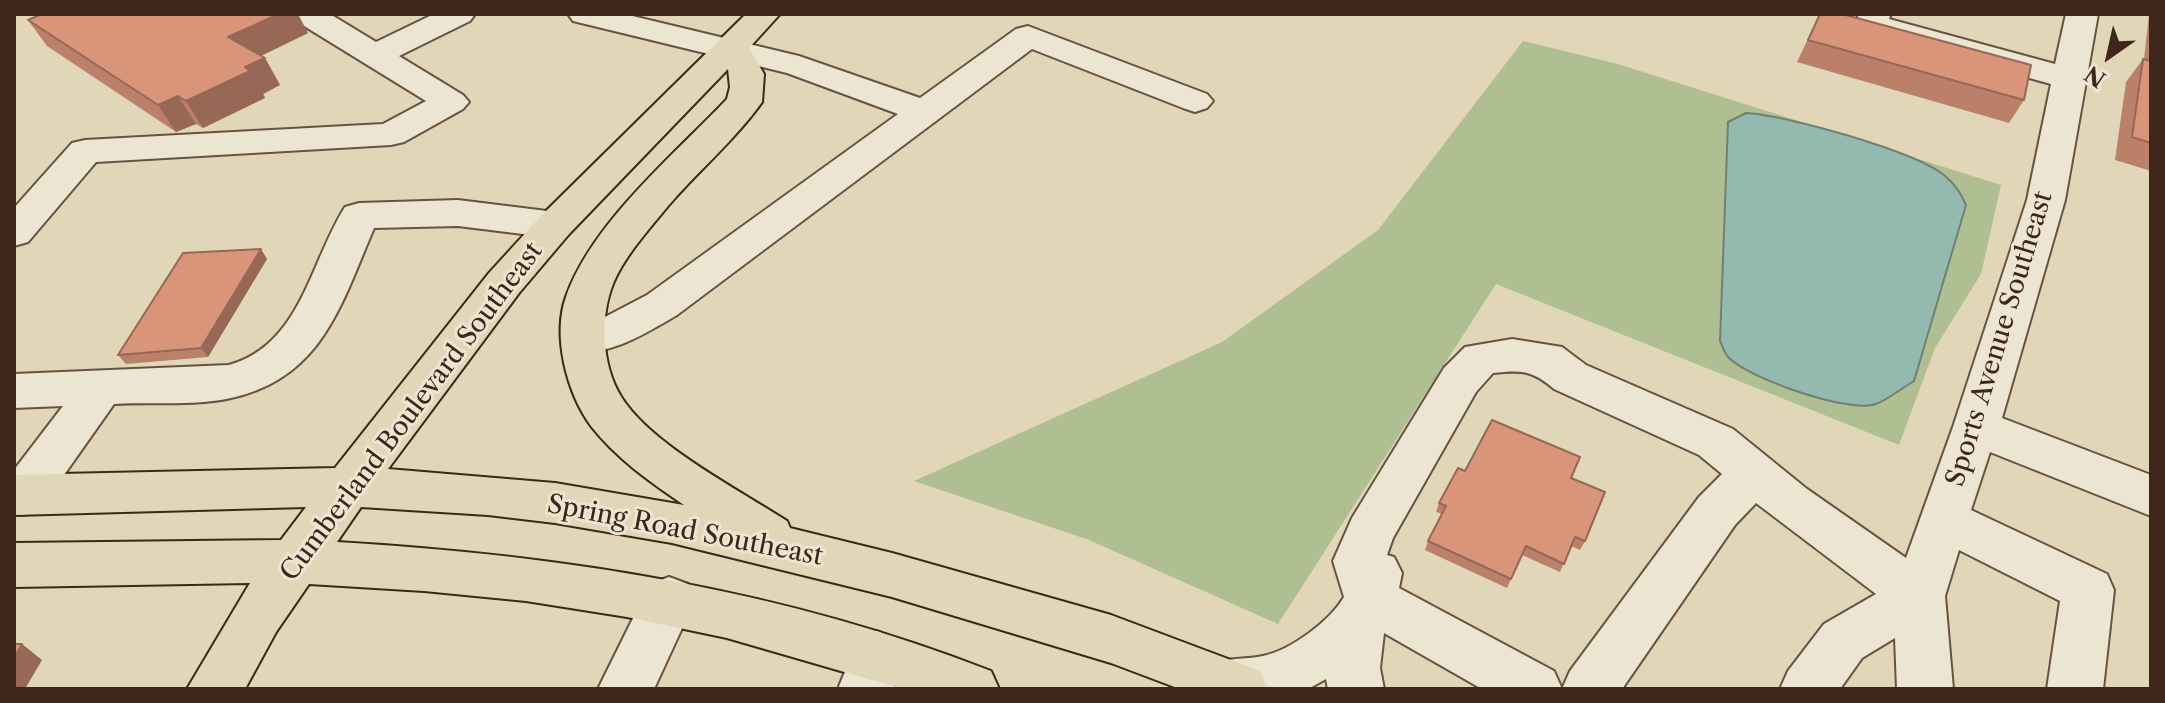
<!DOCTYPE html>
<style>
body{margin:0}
#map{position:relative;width:2165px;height:703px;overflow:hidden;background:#e1d7b8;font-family:"Libre Caslon Text",serif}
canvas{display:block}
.frame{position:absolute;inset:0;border:16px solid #3f261a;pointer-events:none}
.north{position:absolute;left:2069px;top:16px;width:80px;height:80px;-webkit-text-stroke:6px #ece5d1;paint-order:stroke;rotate:214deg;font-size:22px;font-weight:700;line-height:32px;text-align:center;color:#3f261a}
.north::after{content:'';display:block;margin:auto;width:28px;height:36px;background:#3f261a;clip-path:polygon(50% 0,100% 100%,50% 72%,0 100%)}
</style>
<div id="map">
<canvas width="2165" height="703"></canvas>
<div class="frame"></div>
<div class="north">N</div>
</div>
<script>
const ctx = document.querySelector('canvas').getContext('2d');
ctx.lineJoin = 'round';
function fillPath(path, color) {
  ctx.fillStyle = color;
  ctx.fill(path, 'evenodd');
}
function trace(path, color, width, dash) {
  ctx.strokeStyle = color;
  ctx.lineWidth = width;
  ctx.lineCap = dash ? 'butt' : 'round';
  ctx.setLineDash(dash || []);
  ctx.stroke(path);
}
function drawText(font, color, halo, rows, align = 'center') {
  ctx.font = font + ' "Libre Caslon Text",serif';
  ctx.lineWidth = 6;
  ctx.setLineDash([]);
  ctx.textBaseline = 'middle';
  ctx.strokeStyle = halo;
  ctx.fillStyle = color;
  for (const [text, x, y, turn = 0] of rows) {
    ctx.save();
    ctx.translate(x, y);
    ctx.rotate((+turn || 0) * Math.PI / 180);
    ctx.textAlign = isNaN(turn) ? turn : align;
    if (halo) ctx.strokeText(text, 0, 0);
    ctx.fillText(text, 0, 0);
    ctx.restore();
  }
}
const green = new Path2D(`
 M1523 41 1618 64 2001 185 1981 274 1935 348 1899 445 1496 284 1278 624 1089 540 914 481 1222 342 1378 230Z`);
const water = new Path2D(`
 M1746 113C1786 115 1914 151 1944 175 1955 184 1961 193 1966 205L1914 381C1902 388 1889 399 1876 404 1849 414 1749 378 1729 358 1724 353 1723 347 1720 341L1728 122Z`);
const minor = new Path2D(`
 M291 14H330L376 42 434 14H475L470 21 399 56 463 95 469 102 463 109 404 142 391 145 96 162 28 242 14 246V208L72 143 85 140 383 124 426 101 296 21Z
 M568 14H624L799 56 920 98 1016 29 1028 26 1207 94 1213 101 1207 108 1195 112 1183 108 1032 49 677 315C646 333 605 360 569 349L562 338 569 327 605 317 647 295 898 114 787 73 573 21Z
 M1859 14H1891L1889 19 2055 64 2066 14H2098L2065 200 2002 418 2151 475V516L1990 452 1971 510 2107 574 2114 590 2103 689H2047L2060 601 1959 550 1945 596 1953 689H1897L1895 638 1862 658 1840 689H1780L1788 671 1824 624 1876 594 1756 503 1735 525 1622 689H1562L1570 671 1699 497 1722 474 1699 455 1554 389C1532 370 1522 370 1493 373L1476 392 1393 538 1387 555 1394 557 1402 573 1399 588 1554 671 1562 689H1482L1384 633 1380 668 1384 689H1328L1326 679 1308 689H1202L1199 683 1207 665C1228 657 1243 660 1263 656 1291 650 1330 621 1344 597L1333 561 1352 518 1444 368 1465 347 1512 339 1562 347 1586 365 1733 429 1807 489 1906 558 1953 427 2027 200 2051 84 1860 31 1855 24Z
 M458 200 555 212 569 216 575 225 569 234 555 238 458 226 374 228C341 305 322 378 231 398 197 406 150 402 114 404L40 509 23 515 14 512V470L63 406 14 408V374L229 365C301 345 310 262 345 207L359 203Z
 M669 577 688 584 695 600 654 689H598L650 584Z
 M877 631 896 639 904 656 894 689H838L858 639Z`);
const major = new Path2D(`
 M746 14H780L749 48 764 74 762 102C735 140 698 171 668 206 650 228 630 250 617 275 599 310 600 364 622 398 652 445 739 490 787 521L790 528 892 553 1111 615 1260 671 1268 689H1180L1111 663 892 597 672 543 555 523 488 515 361 507 337 542C560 555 782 589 991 671L999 689H903L727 638 627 617 526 601 424 591 309 584 276 632 245 689H187L250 583 14 587V543L281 540 306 507 14 515V475L335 468 489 273 541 216ZM728 69 730 87 727 99C674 155 592 223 566 297 552 336 567 393 591 426 616 458 650 482 684 505L555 483 388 469 519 293 569 234Z`);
const wall = new Path2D(`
 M39 14H189L308 33 261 56 265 58 280 85 263 94 265 98 203 128 196 124 176 132 47 46 28 20 39 15Z
 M1820 14 2024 100 2009 123 1797 62Z
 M2149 14H2151V171L2115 160 2126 82 2143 59H2144Z
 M267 259 208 357 126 364 118 355Z
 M1465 471 1571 478 1585 541 1580 550 1571 546 1560 572 1522 555 1507 588 1425 550 1428 541 1442 514 1436 512 1439 503Z`);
const shadedWall = new Path2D(`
 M279 14H298L308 33 244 64 228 37Z
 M265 58 280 85 263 94 265 98 203 128 186 101 245 67Z
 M178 96 196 124 176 132 158 105Z
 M261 249 267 259 208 357 201 348Z
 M22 644 42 660 25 689H14V658Z`);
const building = new Path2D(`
 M42 14 190 15 279 14 228 37 265 58 245 67 250 71 186 101 178 96 158 105 28 20Z
 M1820 14H1842L2031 65 2024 100 1808 40Z
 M2143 59 2151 61V143L2132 137Z
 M261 249 201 348 118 355 183 253Z
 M1492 420 1580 457 1571 478 1605 492 1585 541 1575 537 1564 564 1526 546 1511 579 1428 541 1446 506 1439 503 1458 468 1465 471Z
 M14 644H22L14 658Z`);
const streetNames = [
 ["Sports Avenue Southeast",2000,339,-73],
 ["Cumberland Boulevard Southeast",412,412,-53],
 ["Spring Road Southeast",685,531,11]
];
fillPath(green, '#afbf92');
fillPath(water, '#94bab0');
trace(water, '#727f74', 2);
trace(minor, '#685242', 4);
trace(major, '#3f261a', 4);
fillPath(minor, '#ece5d1');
fillPath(major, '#e1d7b8');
fillPath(wall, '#ba8069');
fillPath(shadedWall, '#976855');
fillPath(building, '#d8957a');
trace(building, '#976855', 2);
drawText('26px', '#3f261a', '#ece5d1', streetNames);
</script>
